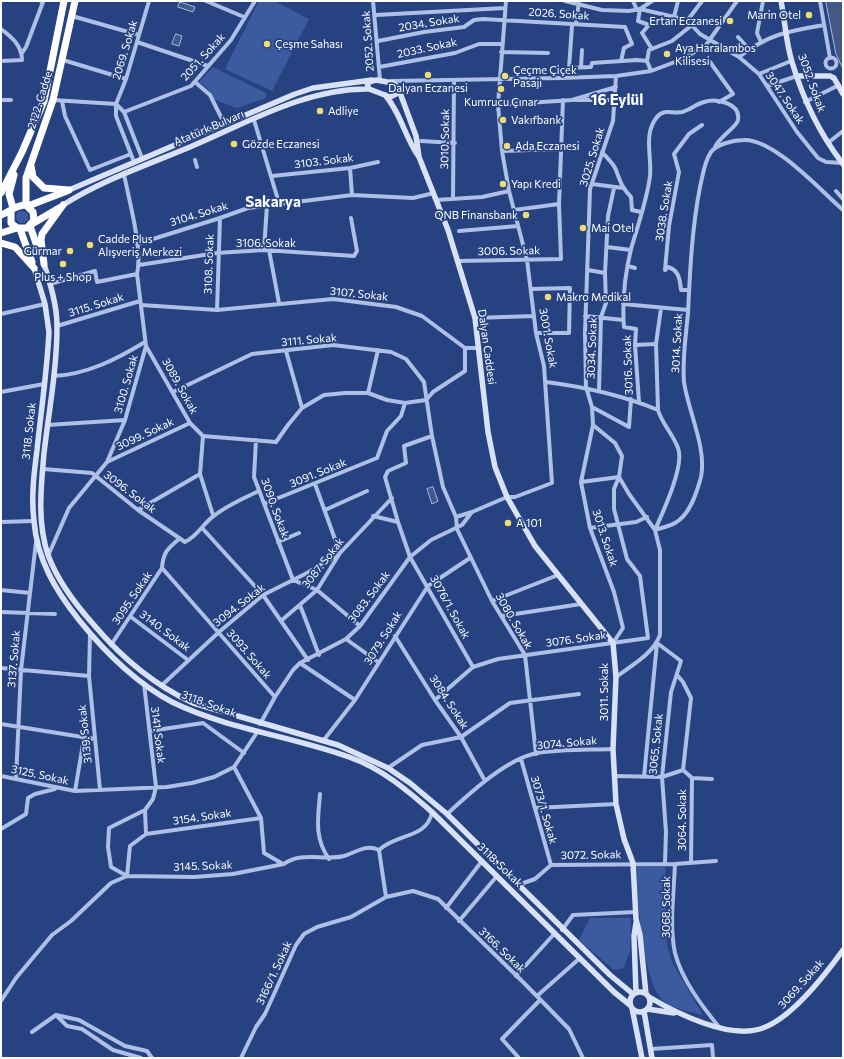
<!DOCTYPE html>
<meta charset="utf-8">
<style>
body{margin:0}
#map{position:relative;width:844px;height:1059px;overflow:hidden;background:#264281;font-family:Commissioner,sans-serif}
canvas{display:block}
.frame{position:absolute;inset:0;border:2px solid #fff;pointer-events:none}
</style>
<div id="map">
<canvas width="844" height="1059"></canvas>
<div class="frame"></div>
</div>
<script>
const ctx = document.querySelector('canvas').getContext('2d');
ctx.lineJoin = 'round';
function fillPath(path, color) {
  ctx.fillStyle = color;
  ctx.fill(path, 'evenodd');
}
function trace(path, color, width, dash) {
  ctx.strokeStyle = color;
  ctx.lineWidth = width;
  ctx.lineCap = dash ? 'butt' : 'round';
  ctx.setLineDash(dash || []);
  ctx.stroke(path);
}
function drawText(font, color, halo, rows, align = 'center') {
  ctx.font = font + ' Commissioner,sans-serif';
  ctx.lineWidth = 3.5;
  ctx.setLineDash([]);
  ctx.textBaseline = 'middle';
  ctx.strokeStyle = halo;
  ctx.fillStyle = color;
  for (const [text, x, y, turn = 0] of rows) {
    ctx.save();
    ctx.translate(x, y);
    ctx.rotate((+turn || 0) * Math.PI / 180);
    ctx.textAlign = isNaN(turn) ? turn : align;
    if (halo) ctx.strokeText(text, 0, 0);
    ctx.fillText(text, 0, 0);
    ctx.restore();
  }
}
const green = new Path2D(`
 M259 1H274L309 19 272 91 225 69Z
 M213 67 266 93V98L237 108 213 99 209 90 199 82Z
 M16 217a6 6 0 1 1 12 0a6 6 0 1 1-12 0Z
 M636 867H665L667 946 673 964 703 1015C692 1012 678 1010 668 1004 641 990 638 895 636 867Z
 M590 918H631L630 951 624 968 614 970 579 940Z`);
const water = new Path2D(`
 M826 1H843V69L836 54Z
 M180 2 195 7 193 12 178 7Z
 M176 34 182 36 179 46 172 44Z
 M433 487 438 501 432 504 427 489Z`);
const street = new Path2D(`
 M206 1 244 17
 M373 1 380 80
 M565 1 602 10 629 11 640 9 687 20 700 34 739 57 759 74 797 132 818 158 826 162 843 163
 M633 1 637 10
 M652 1 640 9 638 21 649 25 642 33 652 49
 M820 1 830 58
 M376 15 505 8
 M72 16 139 35
 M674 17 678 1
 M687 21 702 1
 M576 24 579 1
 M572 26 569 68 591 67 592 63 637 60 647 61
 M1 29C12 37 22 46 22 60L1 61
 M738 37 749 49
 M378 41 424 32 464 27 474 20 483 19 625 27 632 44 624 48 621 61
 M137 42 208 66
 M761 42 757 33 763 1
 M501 52 548 53
 M22 53 26 47 43 2 41 1
 M739 57C769 34 788 31 824 25
 M825.5 63a5.5 5.5 0 1 1 11 0a5.5 5.5 0 1 1-11 0Z
 M63 60 126 79
 M710 62 733 94 719 102
 M379 67 455 53 479 44H503
 M581 67 582 50
 M651 71 647 61 649 50 672 41 692 25
 M759 74 791 61
 M391 81 562 78 616 76 651 71 683 59 706 45 737 1
 M195 82 210 95 224 123
 M767 86 797 76
 M1 100H11
 M53 100 116 104
 M575 100H614
 M62 101 65 116 90 170 131 154
 M805 102 839 85
 M116 104 124 112 142 158
 M498 105 572 100 616 87
 M124 112 191 86 231 40 255 1
 M254 120 279 203
 M421 141 455 143
 M829 142 843 131
 M502 151 562 149
 M602 152C606 157 614 164 616 170 620 181 622 188 631 197L632 210 641 212
 M195 160 197 167
 M134 162 116 116V104L126 79 149 1
 M350 168 352 195
 M272 176 350 168 378 162
 M592 184 623 188
 M836 191 843 199
 M453 197 454 80
 M436 200 482 197 509 191
 M514 210 559 204
 M459 231 518 226
 M137 244 220 218 248 208 352 195 413 198 434 193
 M607 247 631 250
 M264 250 267 205
 M269 250 279 303
 M458 261 561 259 559 204 563 100
 M139 265 217 253 264 250 354 256 357 251 351 218
 M628 266 635 268
 M588 270 605 273
 M50 284 95 271 97 282 137 274
 M531 289 570 288 569 333H536
 M689 290H681C680 280 679 270 668 267L665 270 669 226 679 172 674 154 689 134 702 125
 M623 304 688 310
 M141 305 217 310 333 299 396 307 422 316 465 348
 M217 310 220 218
 M1 314 45 304
 M585 316 623 320
 M475 318 533 316
 M57 326 140 301
 M635 345 656 344
 M146 346 190 423 203 436 276 442 288 425 302 408 324 395 345 393H368L387 400 405 403 426 400 433 392 465 371V348
 M465 348H478
 M286 351 302 408
 M53 376C86 375 117 359 145 342
 M546 382C585 387 622 395 658 410
 M599 391 601 317 606 303 605 273 608 216 614 188
 M1 392 44 384
 M173 392 252 354 333 345 391 352 406 359 424 382 432 436 443 487 456 517 472 512
 M368 393 378 350
 M639 402 635 345 636 329 624 327C622 301 625 274 631 249 638 225 647 200 650 176 652 156 643 134 657 117 664 108 673 114 682 112 690 110 696 104 704 102 716 98 741 103 738 120 737 127 719 137 715 147
 M592 407 629 427 631 399
 M47 425 125 420
 M593 425 615 443 622 456 619 477 629 494 655 530 660 550V635C653 654 632 665 616 677
 M203 436 200 474 213 515
 M256 440 254 477 293 580
 M107 462 190 423
 M43 469 92 473 138 510 185 542C199 535 203 523 215 515 228 505 244 498 259 491
 M581 482 619 477
 M315 484 340 553
 M266 503 377 458 387 431 401 416 405 403
 M138 510 200 474
 M325 510 367 491
 M373 516 398 522 385 477 388 471 406 463 404 446 432 436
 M456 517 457 529 492 601 525 655 536 754
 M1 522 34 521
 M398 522 410 557 473 667
 M590 528 636 522 647 517
 M203 529 263 595 308 660
 M655 530C661 528 670 526 675 523 690 515 697 492 701 477 707 448 688 411 684 382 682 360 686 335 688 313 690 270 692 228 700 187 703 175 704 162 711 152 717 144 734 140 744 140 774 139 820 190 843 210
 M655 530C663 512 685 465 678 448 673 434 662 424 658 410L656 344 661 308
 M278 542 299 533
 M48 556 69 508 107 462 125 420 146 346 137 274C143 249 129 201 124 174
 M162 568 275 697
 M293 580 317 590 360 626
 M1 590 30 593
 M492 601 558 575
 M300 605 319 655
 M1 612 55 614
 M502 616 581 604
 M131 617 188 660
 M282 620 317 590 340 553 392 498
 M90 634 89 676 100 790
 M395 636 435 700 461 737 485 781
 M346 639 378 662
 M613 643 623 628 614 592 590 528 581 482 593 425 592 407 586 387 585 333 590 189 613 121 616 76
 M657 643 681 661 671 692 662 777 666 832 665 863
 M111 645 162 568C163 553 167 549 179 539
 M300 663 355 700
 M1 668 89 676
 M677 675 683 682 691 698 683 770
 M144 684 156 787 153 799 145 810 146 834
 M161 686 219 632 263 595 307 573 340 553
 M435 700 473 667 498 659 648 638 640 576 627 559 614 509V489L619 477
 M1 724 95 739
 M260 724 275 697 293 670 300 663 346 639 360 626 410 557 431 540 462 525 472 512 507 497H515L552 483 544 366 536 333 527 260 509 191 502 151 498 105 506 1
 M150 731 203 723 244 753
 M323 741 355 700 428 586 470 558
 M521 759 551 865
 M234 767 261 818 264 853 283 864
 M388 768 422 745 461 737 510 703 579 694
 M1 776 75 791 167 787 192 783 214 777 234 767 258 731
 M615 776 662 777 683 770 692 778 712 779
 M644 777 657 643
 M16 779 21 670 36 542
 M75 791 84 738
 M320 794C318 818 314 838 329 859
 M535 808 616 804
 M145 810 109 828 108 847 111 867 127 876 130 846 146 834 261 818
 M447 814C469 794 506 759 537 753 561 749 588 750 613 749
 M1 829 26 814 28 798 35 794 55 789
 M379 850C397 833 427 839 432 812
 M379 850 386 897
 M691 863 692 778
 M675 864 716 861
 M551 865 675 864C674 892 669 925 675 953 682 980 702 1006 719 1027
 M518 885 535 879 551 865
 M446 908 482 861
 M459 921 497 876
 M562 930 573 915 636 912
 M516 976 555 933
 M537 996 580 958
 M1 1001 16 978 52 935 71 921 111 883 127 876 194 877 233 874 284 864C300 851 325 861 344 856 357 852 365 844 379 850
 M56 1015 79 1020 125 1046 147 1051 152 1058
 M32 1032 56 1015 67 1026 82 1029 113 1050 141 1058
 M651 1049 712 1045 713 1058
 M241 1058 256 1027 265 1014 296 945 304 934 317 927 351 917 386 897 413 891 438 899 524 983 569 1029 583 1058
 M519 1058 502 1039 540 1000`);
const secondary = new Path2D(`
 M781 1C785 21 786 43 792 62 803 99 819 133 843 164
 M797 76H830L834 78 843 94
 M376 80 393 83 399 88 398 93 390 97 369 89 367 83Z
 M399 90 416 136 419 157
 M385 95C401 113 405 138 419 157L448 230 475 318 488 432 495 467 507 497 535 546 613 643 616 677 613 749 616 804 624 839 633 863 636 919 640 935 646 994
 M69 190 295 94 313 88 372 80
 M63 205C102 180 147 165 190 147 247 123 306 88 369 89
 M44 264C50 283 57 305 57 326 57 368 49 411 44 453 41 487 37 522 48 555 58 582 75 604 94 625 122 658 154 685 193 703L338 745 388 768 410 783 447 814 610 975 633 994
 M34 268 45 304 49 332C47 372 41 411 37 450 34 473 31 497 34 521 37 559 55 590 79 620 104 651 136 683 172 702 227 729 291 736 349 757 381 768 407 790 432 812L614 992 630 1005
 M636 923 634 936 636 993
 M630 1002a10 10 0 1 1 20 0a10 10 0 1 1-20 0Z
 M649 997C676 1013 728 1039 760 1029 790 1020 825 975 843 950
 M632 1008 642 1058
 M647 1009 674 1013
 M644 1011 652 1058`);
const highway = new Path2D(`
 M31 166 33 177 44 188 69 190
 M1 193 22 152 44 101 64 1
 M26 205V178L53 100 75 1
 M28 206 67 191
 M13 208 9 194 14 175
 M1 215C10 212 15 205 26 205L33 212 34 220 27 228H17L11 223V212
 M32 224 59 208
 M30 226 39 252
 M20 229 32 262
 M1 233 17 228
 M1 243 15 247 34 268
 M44 264 41 240 42 234 63 205`);
const markers = [
 [809,15,4,"#efdc74"],
 [730,21,4,"#efdc74"],
 [267,44,4,"#efdc74"],
 [667,54,4,"#efdc74"],
 [428,75,4,"#efdc74"],
 [505,76,4,"#efdc74"],
 [501,89,4,"#efdc74"],
 [320,111,4,"#efdc74"],
 [503,120,4,"#efdc74"],
 [234,144,4,"#efdc74"],
 [507,146,4,"#efdc74"],
 [503,184,4,"#efdc74"],
 [526,215,4,"#efdc74"],
 [583,228,4,"#efdc74"],
 [90,245,4,"#efdc74"],
 [70,251,4,"#efdc74"],
 [63,264,4,"#efdc74"],
 [548,297,4,"#efdc74"],
 [508,523,4,"#efdc74"]
];
const streetNames = [
 ["2026. Sokak",559,14,4],
 ["2034. Sokak",429,23,-9],
 ["2052. Sokak",368,41,-94],
 ["2033. Sokak",427,48,-12],
 ["2069. Sokak",125,50,-73],
 ["2051. Sokak",203,57,-48],
 ["3052. Sokak",812,83,70],
 ["3047. Sokak",785,98,56],
 ["2122. Cadde",40,100,-73],
 ["Atatürk Bulvarı",209,128,-23],
 ["3010. Sokak",445,139,-89],
 ["3025. Sokak",592,157,-73],
 ["3103. Sokak",324,161,-7],
 ["3038. Sokak",664,211,-81],
 ["3104. Sokak",199,214,-17],
 ["3106. Sokak",266,243],
 ["3006. Sokak",509,251,-1],
 ["3108. Sokak",209,264,-88],
 ["3107. Sokak",359,294,6],
 ["3115. Sokak",96,305,-17],
 ["3001. Sokak",548,338,80],
 ["3111. Sokak",309,340,-5],
 ["3014. Sokak",677,343,-87],
 ["Dalyan Caddesi",487,347,82],
 ["3034. Sokak",592,348,-88],
 ["3016. Sokak",628,365,-92],
 ["3100. Sokak",126,384,-74],
 ["3089. Sokak",180,386,61],
 ["3118. Sokak",29,431,-84],
 ["3099. Sokak",145,434,-25],
 ["3091. Sokak",318,473,-22],
 ["3096. Sokak",130,492,37],
 ["3090. Sokak",275,508,70],
 ["3013. Sokak",605,538,72],
 ["3087. Sokak",323,563,-52],
 ["3083. Sokak",369,597,-53],
 ["3095. Sokak",132,598,-56],
 ["3094. Sokak",239,605,-38],
 ["3076/1. Sokak",450,607,61],
 ["3080. Sokak",514,621,60],
 ["3140. Sokak",165,631,37],
 ["3079. Sokak",383,638,-58],
 ["3076. Sokak",576,639,-8],
 ["3093. Sokak",249,654,49],
 ["3137. Sokak",14,659,-85],
 ["3011. Sokak",604,692,-90],
 ["3084. Sokak",449,702,57],
 ["3118. Sokak",209,704,20],
 ["3139. Sokak",85,734,-96],
 ["3141. Sokak",158,735,83],
 ["3074. Sokak",567,743,-5],
 ["3065. Sokak",656,744,-84],
 ["3125. Sokak",40,775,12],
 ["3073/1. Sokak",544,810,74],
 ["3154. Sokak",202,817,-8],
 ["3064. Sokak",682,820,-90],
 ["3072. Sokak",591,855,-1],
 ["3118. Sokak",500,865,44],
 ["3145. Sokak",203,866,-2],
 ["3068. Sokak",666,907,-90],
 ["3166. Sokak",502,950,44],
 ["3166/1. Sokak",274,973,-65],
 ["3069. Sokak",801,984,-48]
];
const poiNames = [
 ["Marin Otel",801,15,"right"],
 ["Ertan Eczanesi",722,21,"right"],
 ["Çeşme Sahası",275,44],
 ["Aya Haralambos",675,48],
 ["Kilisesi",675,61],
 ["Çeçme Çiçek",513,70],
 ["Pasajı",513,83],
 ["Dalyan Eczanesi",428,88,"center"],
 ["Kumrucu Çınar",501,102,"center"],
 ["Adliye",328,111],
 ["Vakıfbank",511,120],
 ["Gözde Eczanesi",242,144],
 ["Ada Eczanesi",515,146],
 ["Yapı Kredi",511,184],
 ["QNB Finansbank",518,215,"right"],
 ["Mai Otel",591,228],
 ["Cadde Plus",98,239],
 ["Alışveriş Merkezi",98,252],
 ["Gürmar",62,251,"right"],
 ["Plus + Shop",63,277,"center"],
 ["Makro Medikal",556,297],
 ["A 101",516,523]
];
const districtNames = [
 ["16 Eylül",617,100],
 ["Sakarya",273,202]
];
fillPath(green, '#3b5a9f');
fillPath(water, '#445886');
trace(water, '#a3b9e7', 1);
trace(street, '#aec0e6', 4);
trace(secondary, '#d8e1f6', 5.5);
trace(highway, '#fff', 7);
for (const [x, y, r, color] of markers) {
  const dot = new Path2D();
  dot.arc(x, y, r, 0, 2 * Math.PI);
  ctx.fillStyle = color;
  ctx.fill(dot);
  trace(dot, '#264281', 1.5);
}
drawText('11px', '#fff', '#264281', streetNames);
drawText('11px', '#fff', '#264281', poiNames, 'left');
drawText('bold 15px', '#fff', '#264281', districtNames);
</script>
